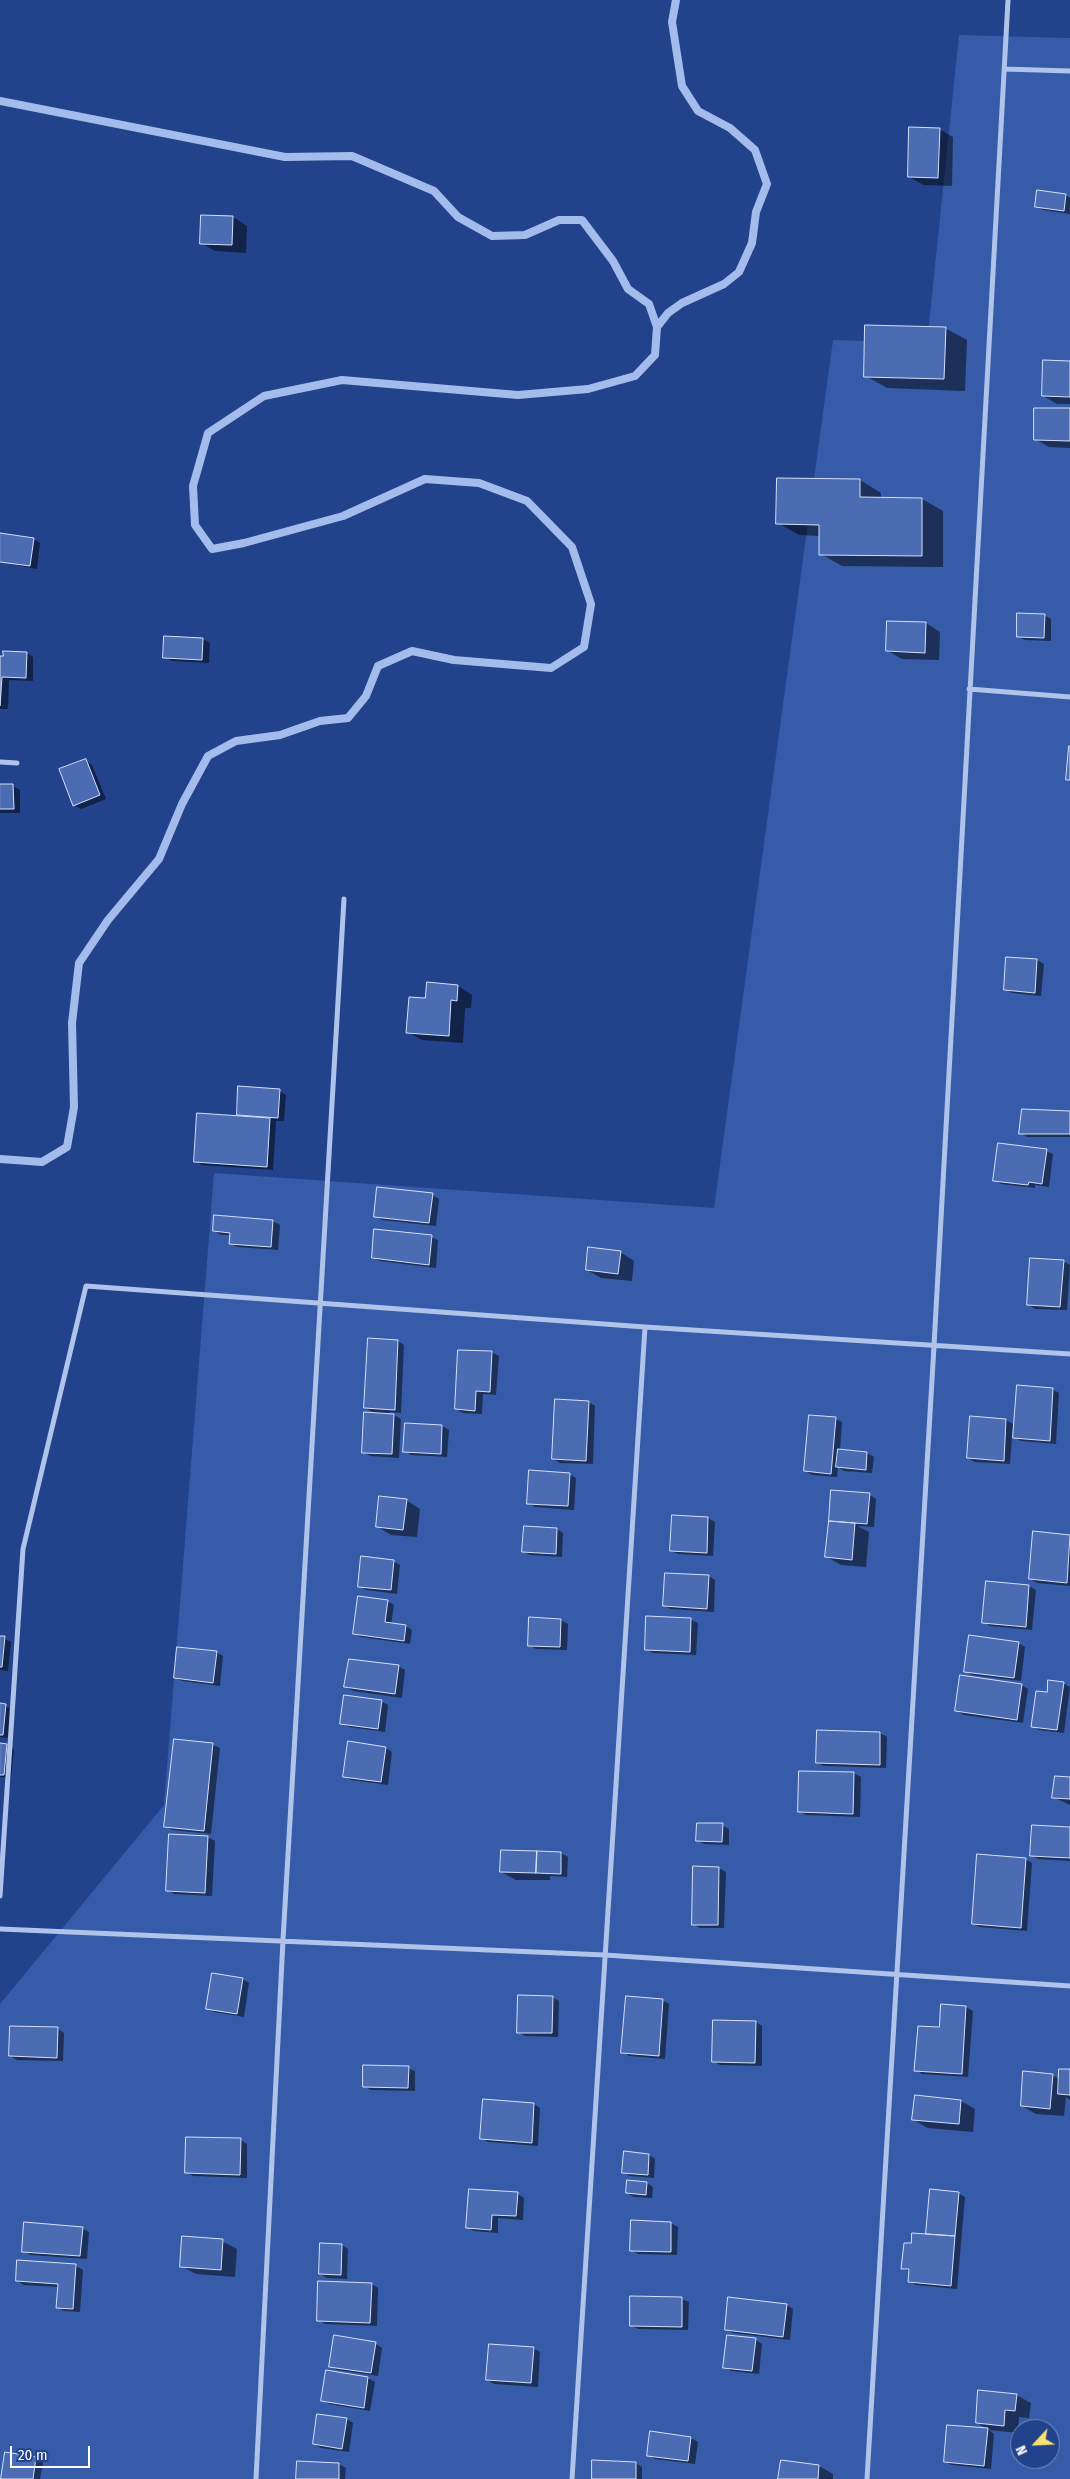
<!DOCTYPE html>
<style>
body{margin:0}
#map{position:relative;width:1070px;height:2479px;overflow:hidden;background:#22428b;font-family:"Fira Sans Condensed",sans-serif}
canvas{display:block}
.north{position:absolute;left:1010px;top:2419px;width:50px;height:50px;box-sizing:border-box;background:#22428b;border:1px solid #7a8eb9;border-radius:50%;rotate:245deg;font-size:14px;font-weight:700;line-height:20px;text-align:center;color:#fff}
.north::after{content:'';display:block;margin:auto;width:18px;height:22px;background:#f6e273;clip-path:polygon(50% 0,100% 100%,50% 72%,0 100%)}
.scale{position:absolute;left:10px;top:2446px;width:80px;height:22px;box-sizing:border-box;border:2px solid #fff;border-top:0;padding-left:6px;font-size:15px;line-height:18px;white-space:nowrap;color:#fff;-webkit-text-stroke:4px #22428b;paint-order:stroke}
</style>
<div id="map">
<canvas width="1070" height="2479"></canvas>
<div class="north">N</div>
<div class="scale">20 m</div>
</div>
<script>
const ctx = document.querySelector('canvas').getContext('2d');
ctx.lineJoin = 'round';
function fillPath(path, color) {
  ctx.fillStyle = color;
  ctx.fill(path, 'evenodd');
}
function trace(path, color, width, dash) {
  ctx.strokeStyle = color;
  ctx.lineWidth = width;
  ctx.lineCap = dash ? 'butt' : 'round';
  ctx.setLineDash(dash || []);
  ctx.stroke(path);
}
const green = new Path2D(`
 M959 35 1070 38V2479H0V2004L164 1805 214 1173 714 1208 833 340 927 343ZM1020 2429H1050V2459H1020Z`);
const shadow = new Path2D(`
 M939 129 953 137 952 186 924 185 909 177Z
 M1066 195 1070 198V214L1043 210 1037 206Z
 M233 217 247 226 246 253 215 251 201 243Z
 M945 328 967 340 965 391 887 388 866 376Z
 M1070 362V404H1057L1043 396Z
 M1070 410V448L1049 447 1035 439Z
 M860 480 881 493V498L922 499 943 511V567L842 566 821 554V536L799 535 778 523Z
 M33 539 40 543 37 569 0 562V543Z
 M1044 615 1051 619V641L1025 640 1018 637Z
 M926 623 940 632 939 660 902 659 888 651Z
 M166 637 203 639 210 643 209 663 172 661 165 657Z
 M27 653 33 657V681L9 680 8 709H0V658Z
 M86 761 92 765 106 799 81 809 74 805Z
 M0 786H13L20 790V813H0Z
 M1037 960 1044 964 1041 996 1012 993 1005 989Z
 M458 986 472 995 471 1008H465L463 1043 422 1040 408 1032 427 1000Z
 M240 1088 279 1091 286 1095 284 1121H276L273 1170 202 1165 195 1161 238 1117Z
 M1070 1112V1137H1027L1021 1133Z
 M1046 1151 1053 1154 1049 1187 1035 1185V1188L1001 1184 995 1180Z
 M432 1195 439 1199 436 1226 382 1220 375 1216Z
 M215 1216 273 1221 280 1225 278 1250 237 1247 230 1243 231 1235H221L214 1231Z
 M431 1237 438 1240 436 1268 380 1261 373 1258Z
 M620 1252 634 1261 632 1281 601 1278 587 1270Z
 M1063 1261 1070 1265 1067 1310 1035 1309 1029 1305Z
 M398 1341 404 1345 401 1413 389 1412 401 1419 399 1458 370 1456 363 1452 377 1414 365 1408Z
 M492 1352 499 1356 496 1395 483 1394 482 1414 463 1413 456 1409Z
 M1052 1389 1059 1393 1056 1444 1021 1441 1014 1437Z
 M589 1402 595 1406 593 1464 560 1463 553 1459Z
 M835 1419 842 1422 840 1451 867 1453 874 1457 872 1473 844 1471 838 1467 837 1477 812 1475 805 1471Z
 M1006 1420 1013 1424 1010 1464 975 1462 968 1458Z
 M406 1424 442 1426 449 1430 447 1457 411 1455 405 1451Z
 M569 1474 576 1478 574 1510 535 1507 528 1503Z
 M870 1495 876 1499 874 1527 857 1526 869 1532 866 1567 841 1565 827 1557Z
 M406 1500 420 1509 417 1537 391 1535 377 1526Z
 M708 1518 715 1522 713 1556 678 1554 671 1551Z
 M557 1529 563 1533 562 1557 530 1555 524 1552Z
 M1035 1532 1070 1536V1586L1037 1583 1030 1579Z
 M393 1561 400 1565 397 1594 366 1590 359 1586Z
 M709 1576 715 1580 714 1612 671 1609 664 1606Z
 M1029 1586 1036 1590 1032 1630 990 1626 984 1622Z
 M387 1601 394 1605 391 1625 406 1626 412 1630 410 1644 361 1637 354 1633Z
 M530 1618 561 1620 568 1624 567 1650 536 1649 529 1645Z
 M691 1620 698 1623 696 1655 653 1653 646 1649Z
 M0 1637 11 1642 8 1671 0 1670Z
 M1018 1643 1025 1647 1021 1681 972 1675 966 1671Z
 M216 1652 223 1656 220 1686 182 1681 176 1678Z
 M398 1666 405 1670 402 1698 353 1691 346 1687Z
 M1063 1683 1070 1687 1064 1733 1039 1730 1033 1726 1048 1694Z
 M1021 1685 1028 1689 1023 1723 964 1715 957 1711Z
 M381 1701 388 1705 385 1732 349 1727 342 1723Z
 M0 1704 12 1709 10 1738 0 1737Z
 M880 1733 887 1737 886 1768 824 1766 817 1763Z
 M175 1741 213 1745 220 1748 211 1834 173 1830 166 1827Z
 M0 1744 14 1749 11 1778 0 1777Z
 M386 1748 392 1752 388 1785 351 1780 344 1776Z
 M854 1773 861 1777 860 1817 806 1815 799 1811Z
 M1070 1778V1805L1053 1797Z
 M722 1825 729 1829V1845L704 1844 697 1840Z
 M1070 1829V1861L1038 1859 1031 1855Z
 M170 1835 208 1837 215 1841 212 1896 174 1894 167 1890Z
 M561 1853 568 1857 567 1877 550 1876V1880H516L501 1872Z
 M1025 1859 1032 1863 1027 1931 980 1927 973 1924Z
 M719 1868 726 1872 724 1928H700L693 1924Z
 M243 1979 249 1983 244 2017 214 2012 207 2008Z
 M552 1997 559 2001 558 2037 525 2036 518 2032Z
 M662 2000 669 2004 665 2059 629 2056 623 2052Z
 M942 2005 966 2007 973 2011 968 2077 922 2074 916 2070 941 2029Z
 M756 2022 762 2026V2066L720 2065 713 2061Z
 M58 2029 64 2033 63 2061 17 2060 10 2056Z
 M408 2068 415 2071V2091L371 2090 364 2086Z
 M1070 2070V2100L1066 2097 1064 2116 1036 2114 1022 2106 1052 2075 1060 2079Z
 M961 2101 975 2109 973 2132 928 2128 914 2120Z
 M534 2104 540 2108 538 2146 488 2142 481 2138Z
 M241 2140 247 2144V2178L193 2176 186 2172Z
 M649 2155 655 2159 654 2178 630 2176 623 2172Z
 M647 2183 653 2187 652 2198 634 2197 627 2193Z
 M958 2193 965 2197 957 2289 916 2285 909 2281 910 2272 902 2268 912 2244 927 2235Z
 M518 2194 524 2198 523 2220 498 2218V2233L474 2231 467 2227Z
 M632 2222 671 2223 678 2227 677 2255 638 2254 631 2250Z
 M82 2228 89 2232 87 2259 30 2255 24 2251Z
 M222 2241 237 2249 235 2277 196 2274 181 2266Z
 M342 2245 348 2249 347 2279 327 2278 320 2274Z
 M18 2261 76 2266 83 2270 80 2312 64 2311 58 2307 59 2287 24 2285 17 2281Z
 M372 2284 378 2288 377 2326 325 2324 319 2320Z
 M682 2299 689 2302 688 2330 638 2329 631 2325Z
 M787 2305 793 2309 790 2340 733 2333 726 2329Z
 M756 2340 762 2344 759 2374 731 2371 725 2367Z
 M376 2344 382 2348 378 2376 337 2370 330 2366Z
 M533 2348 540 2352 538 2387 494 2384 487 2380Z
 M368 2378 375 2382 370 2411 329 2404 322 2400Z
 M1016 2395 1031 2403 1029 2418 1019 2417 1018 2433 989 2430 994 2434 991 2469 952 2465 945 2462 949 2426 990 2430 977 2423Z
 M347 2419 353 2423 349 2452 321 2448 314 2444Z
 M651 2433 691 2438 698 2442 695 2464 655 2459 649 2455Z
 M36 2458 43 2462 40 2479H2Z
 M782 2461 819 2466 833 2474V2479H780Z
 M636 2463 642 2467V2479H593Z
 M339 2464 346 2468 345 2479H298Z`);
const stream = new Path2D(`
 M0 101 285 157 352 156 434 191 458 217 492 236 525 235 559 220H582L613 261 628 289 649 304 657 327 655 355 635 376 588 389 518 395 342 380 264 396 208 433 193 486 195 525 212 549 244 543 343 516 425 479 479 483 527 501 572 547 591 604 584 647 551 668 454 660 412 651 378 666 366 696 348 718 320 721 280 735 236 741 208 756 182 804 159 859 108 920 79 963 72 1023 74 1107 67 1147 42 1162 0 1159
 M657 327 668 313 682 303 724 284 739 272 752 243 756 212 767 184 755 150 730 128 698 111 682 86 672 22 676 0`);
const building = new Path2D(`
 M909 127 940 128 938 178 908 177Z
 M1037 190 1066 194 1064 211 1035 207Z
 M201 215 233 216 232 245 200 244Z
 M865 325 946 327 944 379 864 377Z
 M1043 360 1070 361V397L1042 396Z
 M1034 408H1070V441L1034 440Z
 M777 478 860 479V497L922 498V556L819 555V525L776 524Z
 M0 533 34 538 30 566 0 562Z
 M1017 613 1045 614 1044 638 1017 637Z
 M887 621 926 622 925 653 886 651Z
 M164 636 203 638 202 660 163 658Z
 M3 651 27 652 26 678 2 677 0 706V656H3Z
 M1069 746H1070V780H1066Z
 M86 759 100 795 73 806 59 769Z
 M0 784H13L14 809H0Z
 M1006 957 1037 959 1035 993 1004 990Z
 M427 982 458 985 457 1001 451 1000 449 1036 406 1033 409 997 425 998Z
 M238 1086 280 1089 278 1118 237 1115Z
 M1022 1109 1070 1111V1134H1019Z
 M197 1113 270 1118 267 1167 194 1162Z
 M998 1143 1047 1149 1042 1184 1029 1182 1028 1185 993 1181Z
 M377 1187 433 1193 429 1223 374 1217Z
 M214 1215 273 1220 271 1247 229 1244 230 1233 213 1231Z
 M374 1229 432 1235 429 1265 372 1258Z
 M588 1247 621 1251 618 1274 586 1270Z
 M1030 1258 1064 1260 1060 1307 1027 1305Z
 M368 1338 398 1340 395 1410 364 1408Z
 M458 1350 492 1351 490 1392 476 1391 475 1411 455 1409Z
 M1017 1385 1053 1388 1050 1441 1013 1438Z
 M555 1399 589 1401 586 1461 552 1459Z
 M364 1412 394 1414 392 1454 362 1453Z
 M809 1415 836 1417 831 1474 804 1471Z
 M970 1416 1006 1419 1004 1461 967 1458Z
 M405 1423 442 1425 441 1454 403 1452Z
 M838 1449 867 1452 866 1470 836 1467Z
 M529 1470 570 1473 568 1506 527 1504Z
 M831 1490 870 1493 867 1524 829 1521Z
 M379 1496 407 1499 403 1530 376 1527Z
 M672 1515 708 1517 707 1553 670 1551Z
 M829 1521 855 1523 852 1560 825 1557Z
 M524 1526 557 1528 556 1554 522 1552Z
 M1033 1531 1070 1535 1067 1583 1029 1579Z
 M361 1556 394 1560 391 1590 358 1587Z
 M665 1573 709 1575 707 1609 663 1606Z
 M986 1581 1029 1585 1026 1627 982 1623Z
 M358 1596 388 1600 385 1622 406 1625 404 1641 353 1634Z
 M646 1616 691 1618 690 1652 645 1650Z
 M529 1617 561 1619 560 1647 528 1646Z
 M969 1635 1019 1642 1014 1678 964 1672Z
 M0 1636H5L2 1667H0Z
 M177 1647 217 1651 213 1683 174 1678Z
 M349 1659 399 1665 395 1694 344 1687Z
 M960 1675 1022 1684 1017 1720 955 1711Z
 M1048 1680 1064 1682 1057 1730 1031 1727 1036 1691 1047 1692Z
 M344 1695 382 1700 378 1729 340 1724Z
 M0 1703 6 1704 3 1735H0Z
 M817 1730 880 1732V1765L816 1763Z
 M174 1739 213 1743 204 1831 164 1827Z
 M348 1741 386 1747 381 1782 343 1777Z
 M0 1743 7 1744 4 1775H0Z
 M799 1771 854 1772 853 1814 798 1812Z
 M1055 1776 1070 1777V1799L1052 1798Z
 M697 1823H723L722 1842 696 1841Z
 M1032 1825 1070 1827V1858L1030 1856Z
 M169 1834 208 1836 205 1893 166 1891Z
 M501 1850 537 1851 536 1873 500 1872Z
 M537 1851 561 1852V1874L536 1873Z
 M977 1854 1026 1858 1021 1928 972 1924Z
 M693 1866 719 1867 718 1925H692Z
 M212 1973 243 1978 237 2014 206 2009Z
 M518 1995 553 1996 552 2033H517Z
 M626 1996 663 1999 659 2056 621 2053Z
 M941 2004 966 2006 962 2074 914 2071 918 2026 939 2027Z
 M713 2020 756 2021 755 2063 712 2062Z
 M10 2026 58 2027 57 2058 9 2056Z
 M363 2065 409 2066 408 2088 363 2087Z
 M1059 2069H1070V2095L1058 2094Z
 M1023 2071 1053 2074 1050 2109 1021 2106Z
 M915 2095 961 2100 959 2124 912 2120Z
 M483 2099 534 2103 532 2143 480 2139Z
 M186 2137 241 2138 240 2175 185 2173Z
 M624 2151 649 2154 648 2175 622 2173Z
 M627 2180 647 2182 646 2195 626 2193Z
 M469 2189 518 2192 516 2216 492 2215 491 2230 466 2228Z
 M930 2189 959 2192 955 2236 926 2234Z
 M631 2220 671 2222V2252L630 2251Z
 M24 2222 83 2227 80 2256 22 2252Z
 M912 2233 955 2236 951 2286 908 2282 909 2269H901L904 2243H911Z
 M182 2236 223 2239 221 2270 180 2267Z
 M320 2243 342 2244 341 2275 319 2274Z
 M17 2260 76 2264 73 2309 56 2308 58 2284 16 2281Z
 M318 2281 372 2283 370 2323 317 2321Z
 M630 2296 682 2297V2327L630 2326Z
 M728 2297 787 2304 783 2337 725 2330Z
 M334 2335 376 2342 371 2373 329 2367Z
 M727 2335 756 2338 752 2371 723 2368Z
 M489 2344 534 2347 531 2383 486 2380Z
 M326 2370 368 2377 364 2408 321 2401Z
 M978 2390 1017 2394 1015 2411 1005 2410 1004 2426 976 2423Z
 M317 2414 347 2418 342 2449 313 2444Z
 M947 2425 988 2428 984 2466 944 2462Z
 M650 2431 691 2437 688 2461 647 2456Z
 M5 2452 36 2457 33 2479H1Z
 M592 2460 636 2462V2479H592Z
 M781 2460 819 2465 818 2479H778Z
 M297 2461 339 2463V2479H296Z`);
const street = new Path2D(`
 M1004 69 1070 71
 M969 689 1070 697
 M0 762 17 763
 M0 1896 23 1549 86 1286 645 1327 1070 1354
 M0 1929 605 1955 1070 1986
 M256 2479 283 1940 344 899
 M572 2479 645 1327
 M867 2479 934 1346 1008 0`);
fillPath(green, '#365ba8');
fillPath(shadow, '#0007');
trace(stream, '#a4bcec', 8);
fillPath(building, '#4b6cb2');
trace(building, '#d5e0f8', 1);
trace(street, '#b0c3eb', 5);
</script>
